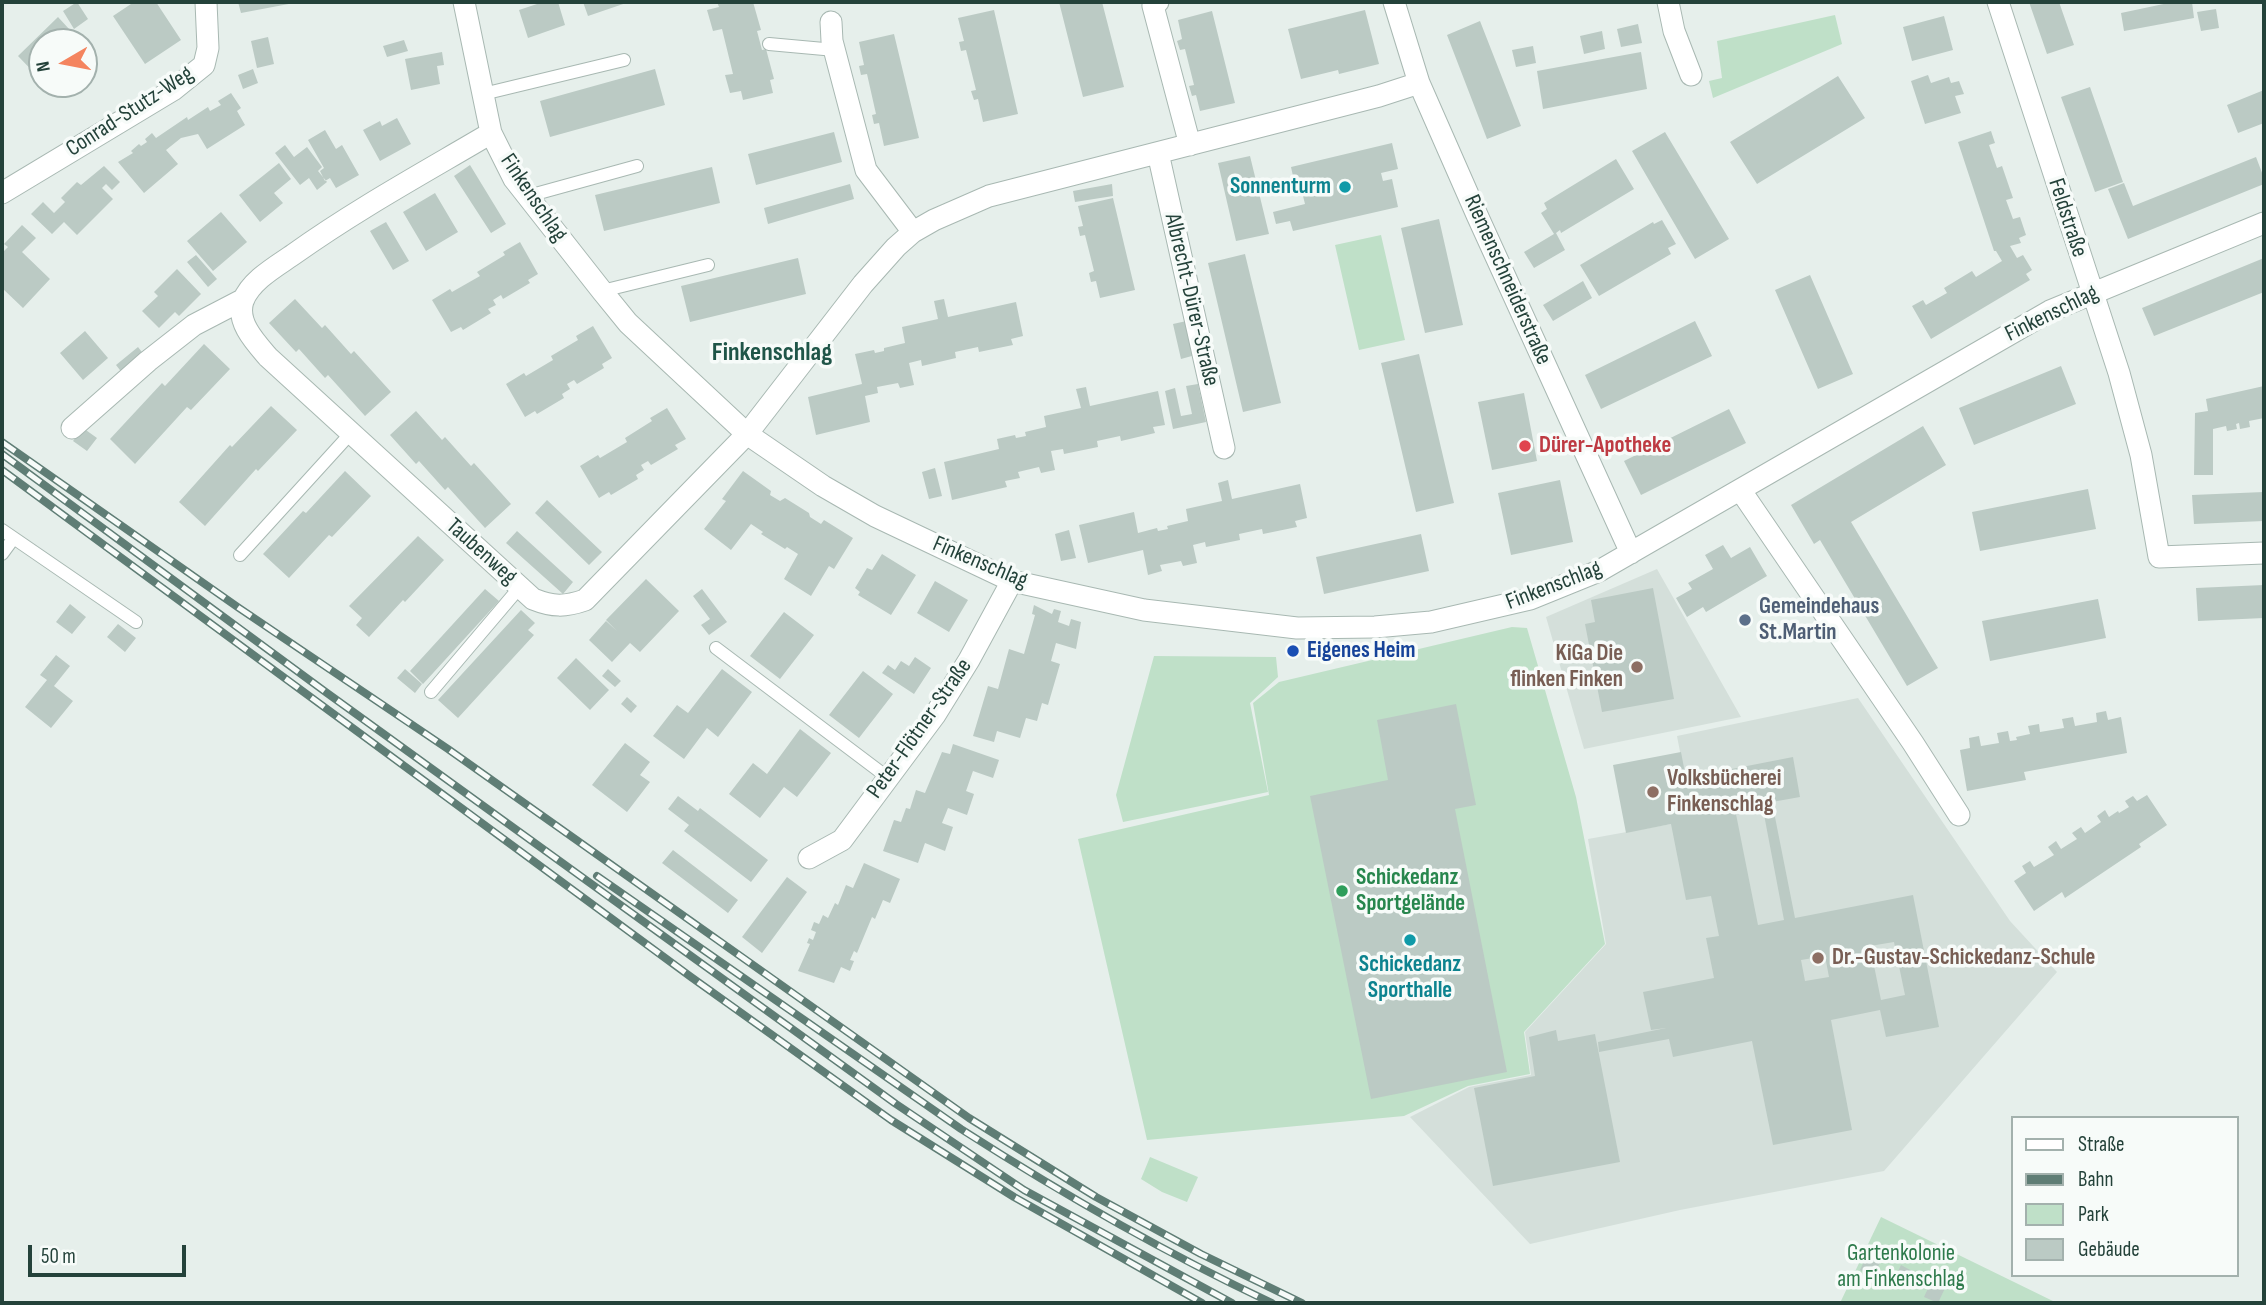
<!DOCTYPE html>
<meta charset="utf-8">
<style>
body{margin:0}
#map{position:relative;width:2266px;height:1305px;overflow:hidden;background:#e6efeb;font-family:"Sofia Sans Condensed",sans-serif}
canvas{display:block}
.frame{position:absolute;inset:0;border:4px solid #24423a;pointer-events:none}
.legend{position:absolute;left:2011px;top:1116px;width:228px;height:161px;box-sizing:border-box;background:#f7fbf9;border:2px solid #a3b1ad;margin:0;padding:9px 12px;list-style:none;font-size:21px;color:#24423a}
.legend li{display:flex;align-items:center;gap:14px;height:35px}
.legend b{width:35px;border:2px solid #a3b1ad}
.north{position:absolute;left:28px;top:28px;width:70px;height:70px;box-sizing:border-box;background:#f7fbf9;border:2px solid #a3b1ad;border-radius:50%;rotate:260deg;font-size:19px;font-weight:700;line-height:28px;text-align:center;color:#24423a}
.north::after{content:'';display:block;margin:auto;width:24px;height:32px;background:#f4845f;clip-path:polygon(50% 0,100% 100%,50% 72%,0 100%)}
.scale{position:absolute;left:28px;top:1245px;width:158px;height:32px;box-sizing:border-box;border:4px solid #24423a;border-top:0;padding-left:9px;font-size:21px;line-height:24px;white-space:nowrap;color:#24423a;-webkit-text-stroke:5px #f7fbf9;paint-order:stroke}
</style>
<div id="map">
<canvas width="2266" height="1305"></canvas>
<div class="frame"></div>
<ul class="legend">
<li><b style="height:9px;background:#fff"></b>Straße</li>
<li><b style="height:9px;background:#5f7d75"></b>Bahn</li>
<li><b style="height:19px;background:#bfe0c8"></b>Park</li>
<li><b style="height:19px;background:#bbcac4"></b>Gebäude</li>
</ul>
<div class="north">N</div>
<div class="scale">50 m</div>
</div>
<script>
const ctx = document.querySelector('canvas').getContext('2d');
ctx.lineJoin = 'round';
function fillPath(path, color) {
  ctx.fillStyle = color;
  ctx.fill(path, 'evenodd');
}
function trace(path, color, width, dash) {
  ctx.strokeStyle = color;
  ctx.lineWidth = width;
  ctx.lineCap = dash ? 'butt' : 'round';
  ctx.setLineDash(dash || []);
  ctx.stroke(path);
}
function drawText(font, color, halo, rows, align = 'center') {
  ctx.font = font + ' "Sofia Sans Condensed",sans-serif';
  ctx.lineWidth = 7;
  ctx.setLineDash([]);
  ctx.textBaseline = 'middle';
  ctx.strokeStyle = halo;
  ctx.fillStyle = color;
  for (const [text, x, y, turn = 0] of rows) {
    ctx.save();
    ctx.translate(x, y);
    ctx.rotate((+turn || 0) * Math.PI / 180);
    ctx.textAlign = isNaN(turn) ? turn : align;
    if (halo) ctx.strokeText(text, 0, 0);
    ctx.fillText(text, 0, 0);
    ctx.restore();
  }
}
const built = new Path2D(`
 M1657 569 1741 717 1584 749 1546 617Z
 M1858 698 2010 921 2057 972 1884 1171 1680 1210 1530 1244 1410 1117 1469 1087 1531 1075 1525 1032 1606 944 1588 839 1693 820 1677 736Z`);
const green = new Path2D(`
 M1835 15 1842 44 1713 98 1709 81 1722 78 1717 41Z
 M1381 235 1405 340 1359 350 1335 245Z
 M1512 627 1527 628 1576 797 1605 944 1524 1032 1530 1074 1468 1086 1404 1116 1147 1140 1078 839 1269 795 1253 703 1279 682Z
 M1154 656 1276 657 1278 677 1250 703 1268 792 1123 822 1116 795Z
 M1150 1157 1198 1177 1187 1202 1162 1192 1141 1179Z
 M1881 1217 2057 1303H1840Z`);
const building = new Path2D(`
 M77 2 88 19 74 29 63 11Z
 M134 2H156L181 40 145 64 113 16Z
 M238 2H294V3L241 13Z
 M543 2H558L565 25 528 38 519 10Z
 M583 2H629L588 16Z
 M717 2H753L761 30 757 31 762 50 766 49 774 79 770 80 773 93 743 100 741 91 730 93 725 75 733 74 722 29 713 31 707 10 719 7Z
 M1059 2H1102L1124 87 1083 97Z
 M2029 2H2059L2074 45 2047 54Z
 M2173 2H2192L2194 18 2124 31 2121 13Z
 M2216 9 2219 28 2201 31 2197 12Z
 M994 10 1018 114 983 122 978 99 974 100 971 91 976 90 966 50 961 51 959 42 964 41 958 18Z
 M1365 10 1379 64 1339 74 1338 70 1301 79 1288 29Z
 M1212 11 1235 103 1200 111 1196 95 1192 96 1189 86 1194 85 1185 49 1180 50 1177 41 1182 39 1178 20Z
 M1944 16 1953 50 1912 61 1903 27Z
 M58 17 81 42H42V81L18 56Z
 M1480 21 1521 126 1487 139 1447 35Z
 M1638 24 1642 43 1621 47 1617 29Z
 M1602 31 1605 49 1584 54 1580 36Z
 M894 34 919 138 884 146 879 123 874 124 872 115 876 114 867 74 861 75 859 66 864 65 859 42Z
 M268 37 274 64 257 68 251 41Z
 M404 40 408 51 387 57 383 46Z
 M1533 46 1536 63 1516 67 1512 50Z
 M442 52 444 65 437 66 440 84 411 90 405 59Z
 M1641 52 1647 89 1543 109 1537 71Z
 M253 69 258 83 243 89 238 75Z
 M655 69 665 105 550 137 540 101Z
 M1928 75 1931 83 1949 77 1951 83 1959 81 1964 94 1955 96 1961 113 1925 124 1911 81Z
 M1838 76 1865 118 1757 184 1730 142Z
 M2090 87 2123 182 2095 192 2061 97Z
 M2264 90V123L2238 133 2227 105Z
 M231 93 241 108 237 111 245 125 207 149 198 134 181 138 166 150 178 164 144 193 118 162 133 153 131 151 139 144 141 146 147 142 145 139 152 133 156 138 187 117 188 120 208 107 210 111 221 105 218 101Z
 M397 118 411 144 380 161 363 130 380 121 382 126Z
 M325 130 336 149 342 145 359 175 336 188 330 178 325 181 320 171 324 168 308 140Z
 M1991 131 1995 143 1989 145 1997 168 2002 166 2013 198 2006 200 2013 219 2020 217 2026 235 2019 238 2021 243 2010 246 2017 258 2023 255 2032 270 2026 274 2030 280 1931 339 1912 306 1923 300 1926 305 1947 293 1944 288 1972 271 1976 277 2002 261 1996 251H1994L1958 142Z
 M834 132 842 162 756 185 748 154Z
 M1665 132 1729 239 1695 259 1632 151Z
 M1392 143 1398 169 1381 173 1383 181 1392 179 1398 207 1293 231 1290 221 1276 224 1273 212 1305 204 1302 192 1297 194 1291 167Z
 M285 145 294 157 307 147 322 167 318 171 327 182 317 190 309 178 300 185 275 153Z
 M1250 156 1269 234 1236 241 1218 163Z
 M2256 157 2264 178V184L2128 239 2108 189 2124 183 2133 206Z
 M1616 159 1634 189 1561 233 1560 230 1556 233 1565 250 1534 268 1524 252 1554 234 1541 213 1547 209 1544 203Z
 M279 163 291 179 274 193 283 203 260 222 239 195Z
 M470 165 506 224 491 233 454 176Z
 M104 166 120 182 112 190 106 184 102 188 113 199 77 235 64 222 52 234 31 214 43 202 54 213 65 202 61 198 77 182 81 185Z
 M712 167 720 203 604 231 595 195Z
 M850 184 854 199 768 224 764 208Z
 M1112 184 1113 196 1075 202 1073 191Z
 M435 193 458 232 426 251 403 212Z
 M1113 198 1135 290 1100 298 1096 281 1091 282 1089 273 1094 271 1085 235 1080 236 1078 227 1083 226 1078 206Z
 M221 212 247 242 213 271 187 241Z
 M1439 219 1463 325 1425 333 1401 228Z
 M1662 220 1676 244 1668 248 1671 254 1599 296 1580 265 1653 222 1654 224Z
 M386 222 409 261 393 270 370 231Z
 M22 225 36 238 22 252 50 279 23 308 2 288V253L8 247 4 244Z
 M520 242 538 274 528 280 530 283 503 299 501 295 493 300 496 305 488 309 491 313 463 330 461 327 451 332 432 300 450 289 452 292 480 276 477 272 505 255 503 252Z
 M1245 254 1281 403 1243 412 1208 263Z
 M196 255 217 279 208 287 187 262Z
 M798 258 806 294 690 322 681 286Z
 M2264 258V292L2154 336 2142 308Z
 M177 269 201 294 179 316 175 312 159 328 142 311 158 296 154 292Z
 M1810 275 1853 374 1818 389 1775 290Z
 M1583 281 1592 298 1553 321 1543 305Z
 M295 299 322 328 325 325 351 354 354 351 391 392 365 416 328 375 325 378 299 349 296 352 269 323Z
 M944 299 948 317 1016 302 1023 336 1011 339 1013 345 979 352 978 347 955 352 956 358 922 366 921 360 909 363 914 385 900 388 898 383 877 387 878 393 865 396 870 422 816 435 808 397 862 384 855 354 874 350 875 353 884 351V348L905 343 902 327 938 319 934 301Z
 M1191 320 1199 354 1181 359 1173 324Z
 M1695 321 1712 356 1601 409 1585 375Z
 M593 326 612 358 602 364 604 368 577 384 574 380 567 384 570 389 562 394 564 398 537 414 535 411 525 417 506 384 524 373 526 376 553 360 551 356 578 340 576 336Z
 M85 331 108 358 83 380 60 353Z
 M204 344 230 369 191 410 187 407 135 464 110 439 162 383 165 386Z
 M138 347 145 356 123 374 116 365Z
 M1419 354 1454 503 1416 512 1381 363Z
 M2061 366 2076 404 1974 445 1959 408Z
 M1198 384 1206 422 1173 429 1165 391 1175 388 1181 416 1192 414 1186 386Z
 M2264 386V418L2249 421 2250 427 2240 429 2239 423 2236 424 2237 429 2227 431 2226 426 2213 429V475H2194L2195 413 2208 411 2206 399Z
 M1086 387 1090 406 1158 391 1165 425 1153 427 1155 433 1121 441 1120 436 1097 441 1098 447 1064 454 1063 449 1051 451 1055 470 1041 473 1039 467 1018 472 1020 478 1005 481 1007 487 952 500 944 462 999 449 997 439 1015 435 1016 438 1026 436 1025 432 1046 427 1044 416 1081 408 1076 389Z
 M1524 393 1537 461 1492 470 1478 402Z
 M271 406 297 430 258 471 256 469 205 526 179 502 230 445 232 447Z
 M667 408 686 439 675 445 678 449 651 465 648 461 641 465 644 470 636 475 638 479 611 495 609 492 599 498 580 466 598 455 600 458 627 442 625 438 652 421 650 418Z
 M1729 409 1746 443 1641 495 1624 461Z
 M416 411 442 440 445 437 471 466 474 463 511 504 485 528 448 487 445 490 419 461 416 464 390 435Z
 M1923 426 1946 465 1851 522 1938 668 1907 686 1820 540 1814 544 1791 505Z
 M83 428 97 438 87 451 73 441Z
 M935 468 942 496 929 499 922 472Z
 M345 471 371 496 332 537 329 535 289 578 263 554 303 511 306 513Z
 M743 471 771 491 770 495 780 501 785 498 809 513 810 517 821 524 824 520 853 538 834 569 829 566 811 596 784 579 798 554 787 547 785 549 761 534 763 532 751 524 731 550 704 529 726 501 722 499Z
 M1228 480 1232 499 1300 484 1307 518 1295 521 1297 527 1263 534 1262 529 1239 534 1240 540 1206 547 1205 542 1193 545 1197 563 1183 566 1181 561 1160 565 1162 571 1148 575 1143 550 1088 563 1079 525 1134 512 1138 533 1157 528 1158 531 1168 529 1167 526 1188 521 1186 509 1222 501 1218 483Z
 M1560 480 1573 542 1511 555 1498 493Z
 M2088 489 2096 529 1980 551 1972 512Z
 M2264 492V521L2194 524 2192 495Z
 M547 500 602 552 589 565 535 513Z
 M1069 530 1076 558 1061 561 1055 534Z
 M517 531 573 582 563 594 506 543Z
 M1421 534 1429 571 1324 594 1316 557Z
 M418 536 444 560 405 602 403 600 369 637 356 625 362 618 349 606Z
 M1723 545 1731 558 1750 547 1767 576 1706 612 1703 607 1687 617 1676 598 1692 589 1688 583 1713 569 1705 555Z
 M882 554 916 575 891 615 858 595 860 592 855 588 867 568 872 570Z
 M646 579 679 611 640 652 630 643 612 662 589 640 606 621 617 631 606 620Z
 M935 581 968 600 949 632 917 613Z
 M2264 585V618L2198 621 2196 588Z
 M1653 588 1674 699 1602 712 1585 624 1595 622 1591 600Z
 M485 589 499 601 423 684 410 671Z
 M702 589 727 622 709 635 701 625 710 619 693 596Z
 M2098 599 2106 638 1990 661 1982 621Z
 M70 604 86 617 72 634 56 622Z
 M1034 605 1052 614 1054 609 1061 611 1058 622 1069 626 1071 619 1081 622 1076 649 1056 643 1051 661 1060 664 1048 705 1042 703 1037 721 1026 718 1020 738 997 731 994 742 973 736 988 686 998 689 1009 649 1024 654 1035 615 1032 614Z
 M521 610 535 623 528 630 534 635 458 718 438 700Z
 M784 612 814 635 780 679 750 656Z
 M118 624 136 638 125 652 107 637Z
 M56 655 70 666 54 686 73 701 51 728 25 707 47 680 40 675Z
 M915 657 931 668 914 694 882 673 888 665 895 670 901 661 909 666Z
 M576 658 609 690 590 710 557 678Z
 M405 669 422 684 415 693 397 678Z
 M608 669 621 681 615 687 602 676Z
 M722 669 752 692 718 737 707 728 684 759 653 736 677 705 688 713Z
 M863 671 893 694 859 738 829 715Z
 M627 697 637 706 631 713 621 704Z
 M1456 704 1476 805 1455 809 1507 1072 1371 1099 1310 796 1388 780 1377 720Z
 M2106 711 2108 720 2121 717 2127 753 2024 772 2026 780 1967 791 1960 750 1970 748 1969 738 1979 736 1981 746 1999 743 1997 733 2008 731 2010 741 2017 740 2016 737 2030 734 2028 726 2039 724 2040 732 2064 728 2062 719 2073 717 2075 726 2097 722 2096 713Z
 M800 729 831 753 797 797 784 787 760 818 729 794 753 763 767 774Z
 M625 743 650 762 640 775 650 782 627 812 592 785Z
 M953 744 999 760 993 778 973 771 966 791 974 794 967 815 948 808 942 823 953 827 945 851 925 843 918 863 883 851 894 820 901 822 906 808 910 809 916 790 925 793 942 752 950 754Z
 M1681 752 1689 794 1687 782 1702 779 1701 775 1793 757 1800 797 1772 802 1795 918 1913 895 1939 1027 1886 1037 1880 1010 1831 1020 1852 1130 1773 1145 1752 1041 1673 1057 1669 1039 1599 1052 1598 1042 1666 1028 1651 1030 1643 992 1714 978 1706 938 1719 936 1711 896 1686 900 1671 824 1626 833 1613 765ZM1762 804 1784 920 1758 925 1735 809ZM1894 942 1905 995 1881 1000 1870 946ZM1825 956 1829 977 1805 981 1801 960Z
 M2147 795 2167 825 2139 844 2141 847 2065 898 2062 892 2034 911 2014 881 2026 873 2022 866 2030 861 2034 867 2054 855 2048 847 2056 841 2061 849 2077 839 2072 833 2081 827 2085 833 2101 822 2097 816 2105 810 2109 817 2118 811 2119 813 2129 807 2125 801 2133 796 2137 801Z
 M678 796 698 811 700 808 768 860 751 882 684 831 689 825 668 809Z
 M673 850 738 900 728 913 662 863Z
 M864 863 900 879 890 903 883 900 875 919 872 917 857 953 854 951 850 960 854 961 850 971 841 967 834 983 798 971 810 944 807 943 809 938 813 940 816 932 811 930 814 922 819 924 823 915 828 918 835 903 838 905 846 885 853 888Z
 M787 877 807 892 762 953 742 937Z
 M1556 1030 1558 1041 1595 1034 1620 1162 1493 1186 1474 1088 1535 1076 1529 1037Z
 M1868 1253 1882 1259 1873 1276 1860 1270Z
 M1901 1265 1914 1272 1906 1289 1893 1282Z
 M1932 1280 1946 1286 1938 1303 1924 1297Z`);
const service = new Path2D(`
 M769 44 835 50
 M483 94 624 60
 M528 196 637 166
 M602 291 708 265
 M2 530 136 622
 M2 554 13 539
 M240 555 351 433
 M716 648 887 777
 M431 692 520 587`);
const minor = new Path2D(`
 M464 2 491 133 514 179 602 291 628 323 747 434 823 486 875 516 1012 581 1144 610 1297 628 1375 627 1431 622 1530 599 1599 571 2050 311 2264 223
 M1158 2 1153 6 1190 145
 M1394 2 1419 83 1477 215 1631 553
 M1668 2 1674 31 1691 75
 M1998 2 2119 373 2141 455 2159 557 2264 553
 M831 22 832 41 866 170 913 232
 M491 133C425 172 357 209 294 254 277 266 251 280 243 301 236 322 255 342 268 357L533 599C553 607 565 607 585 600L747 434 863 284 896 247 913 232 934 220 989 196 1379 96 1419 83
 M1158 153 1224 448
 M2 193 173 90 204 65 208 48 206 2
 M72 428 148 361 194 325 244 299
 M1741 491 1913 743 1959 815
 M809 858 842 840 935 715 969 660 1012 581`);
const rail = new Path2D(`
 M2 442 239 608 448 749 969 1118 1096 1197 1201 1254 1302 1303
 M2 454 327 693 896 1104 1024 1190 1232 1303
 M2 470 691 977 891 1120 1014 1197 1202 1303
 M597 876 961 1129C1061 1193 1165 1253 1272 1303`);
const markers = [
 [1345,187,7,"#0f9aa8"],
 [1525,446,7,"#e0444e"],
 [1745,620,7,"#5c6f8a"],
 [1293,651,7,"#1a4fb4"],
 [1637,667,7,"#8d6e63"],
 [1653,792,7,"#8d6e63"],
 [1342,891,7,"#2e9e5b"],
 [1410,940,7,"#0f9aa8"],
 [1818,958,7,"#8d6e63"]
];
const streetNames = [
 ["Conrad-Stutz-Weg",130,112,-33],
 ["Finkenschlag",533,198,56],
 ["Feldstraße",2067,218,72],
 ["Riemenschneiderstraße",1507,280,66],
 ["Albrecht-Dürer-Straße",1191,300,77],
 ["Finkenschlag",2052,314,-26],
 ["Taubenweg",481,552,42],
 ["Finkenschlag",980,563,23],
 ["Finkenschlag",1554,586,-21],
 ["Peter-Flötner-Straße",920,729,-55]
];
const cultureNames = [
 ["Sonnenturm",1331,187],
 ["Schickedanz",1410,965,"center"],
 ["Sporthalle",1410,991,"center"]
];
const healthNames = [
 ["Dürer-Apotheke",1539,446]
];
const serviceNames = [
 ["Gemeindehaus",1759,607],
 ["St.Martin",1759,633]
];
const transitNames = [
 ["Eigenes Heim",1307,651]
];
const educationNames = [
 ["KiGa Die",1623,654,"right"],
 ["flinken Finken",1623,680,"right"],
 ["Volksbücherei",1667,779],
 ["Finkenschlag",1667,805],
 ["Dr.-Gustav-Schickedanz-Schule",1832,958]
];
const leisureNames = [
 ["Schickedanz",1356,878],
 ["Sportgelände",1356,904]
];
const parkNames = [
 ["Gartenkolonie",1901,1254],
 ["am Finkenschlag",1901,1280]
];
const quarterNames = [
 ["Finkenschlag",772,353]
];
fillPath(built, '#d4dfda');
fillPath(green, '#bfe0c8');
fillPath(building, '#bbcac4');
trace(service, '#a8b8b2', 14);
trace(minor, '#a8b8b2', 23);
trace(service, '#fff', 12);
trace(minor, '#fff', 21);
trace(rail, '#5f7d75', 8);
trace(rail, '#f7fbf9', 5, [16]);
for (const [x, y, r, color] of markers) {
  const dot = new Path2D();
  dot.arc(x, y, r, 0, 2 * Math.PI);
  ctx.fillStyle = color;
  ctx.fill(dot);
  trace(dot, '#f7fbf9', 2.5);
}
drawText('23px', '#24423a', '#f7fbf9', streetNames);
drawText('bold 23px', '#0d838f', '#f7fbf9', cultureNames, 'right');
drawText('bold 23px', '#be3a42', '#f7fbf9', healthNames, 'left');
drawText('bold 23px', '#4e5e75', '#f7fbf9', serviceNames, 'left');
drawText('bold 23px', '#164399', '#f7fbf9', transitNames, 'left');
drawText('bold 23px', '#785e54', '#f7fbf9', educationNames, 'left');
drawText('bold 23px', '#27864d', '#f7fbf9', leisureNames, 'left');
drawText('23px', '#2d7a4b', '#f7fbf9', parkNames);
drawText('bold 26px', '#1f5548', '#f7fbf9', quarterNames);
</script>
